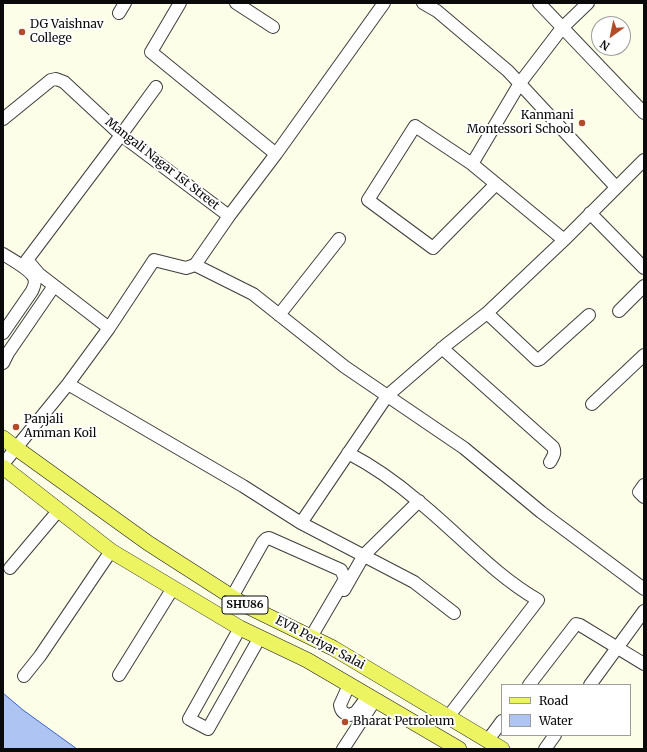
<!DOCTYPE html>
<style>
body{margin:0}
#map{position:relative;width:647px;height:752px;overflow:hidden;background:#fcfee8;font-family:Merriweather,serif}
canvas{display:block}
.frame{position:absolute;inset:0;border:4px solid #0a0a0a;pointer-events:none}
.legend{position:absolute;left:501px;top:684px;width:130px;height:52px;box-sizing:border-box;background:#fff;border:1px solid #9d9d9d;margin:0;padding:5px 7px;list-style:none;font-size:12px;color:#0a0a0a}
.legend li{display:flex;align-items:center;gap:8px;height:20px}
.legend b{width:20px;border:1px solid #9d9d9d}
.north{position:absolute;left:591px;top:16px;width:40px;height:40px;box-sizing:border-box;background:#fff;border:1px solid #9d9d9d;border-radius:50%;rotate:213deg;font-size:11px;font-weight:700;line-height:16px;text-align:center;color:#0a0a0a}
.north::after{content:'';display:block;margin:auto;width:14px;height:18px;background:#b44b28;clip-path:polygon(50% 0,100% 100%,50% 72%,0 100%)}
</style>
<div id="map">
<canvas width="647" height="752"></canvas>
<div class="frame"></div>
<ul class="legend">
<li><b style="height:5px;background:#ecf462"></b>Road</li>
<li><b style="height:11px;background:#aec5f4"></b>Water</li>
</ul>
<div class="north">N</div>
</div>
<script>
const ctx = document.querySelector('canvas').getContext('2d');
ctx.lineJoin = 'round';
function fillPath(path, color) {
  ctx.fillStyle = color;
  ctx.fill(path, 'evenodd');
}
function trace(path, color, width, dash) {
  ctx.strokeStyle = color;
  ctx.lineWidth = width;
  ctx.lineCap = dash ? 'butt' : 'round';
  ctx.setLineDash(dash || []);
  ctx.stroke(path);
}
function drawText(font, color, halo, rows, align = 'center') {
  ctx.font = font + ' Merriweather,serif';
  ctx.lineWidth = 4;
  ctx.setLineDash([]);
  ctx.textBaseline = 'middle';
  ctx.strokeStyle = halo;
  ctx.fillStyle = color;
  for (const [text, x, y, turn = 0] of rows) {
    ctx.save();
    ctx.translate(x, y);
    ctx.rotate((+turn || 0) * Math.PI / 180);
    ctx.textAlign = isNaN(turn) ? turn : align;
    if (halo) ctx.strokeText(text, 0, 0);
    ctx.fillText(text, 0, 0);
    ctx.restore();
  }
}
const water = new Path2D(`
 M3 693 23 710 77 749H3Z`);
const minor = new Path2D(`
 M180 3 151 52 276 154
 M236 3 273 27
 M423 3 437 11 508 71 616 187
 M539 3 644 113
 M119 13 125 3
 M3 119 51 80 56 79 64 82 121 135 229 216
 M472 164 520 83 562 28 588 3
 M496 184 433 248 368 200 415 126 472 164 564 240
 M590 213 644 268
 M3 254C11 259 31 270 34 278 36 282 34 287 32 291L3 333
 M195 265 253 294 345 367 464 448 541 512 644 589
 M619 311 644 286
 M487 313 537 360 540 359 589 315
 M279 315 339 239
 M109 328 39 274 27 260 121 135 156 87
 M442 348 553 447C556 453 553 457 550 462
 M3 363 8 353 54 286
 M68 384 243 486 301 523 414 582 454 613
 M592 404 644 355
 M348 453C373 466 397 483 418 501 459 534 493 574 538 600L448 717
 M3 464 68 384 109 328 154 260 186 268 195 265 229 216 276 154 384 3
 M644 485 639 492 644 497
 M301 523 387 396 446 345 487 313 564 240 644 160
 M10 568 58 511
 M344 590 364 555 419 501
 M232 597 263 542 266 539 269 538 341 570 345 579 311 637
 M240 628 189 719 208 729 260 637
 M119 675 173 588
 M24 676 40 656 111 551
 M349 685 340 705C341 712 344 714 350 715L356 712 368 696
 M529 685 576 624 580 625 644 664
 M590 685 644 611
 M488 740 502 721
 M343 749 375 700
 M545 749 555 735`);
const major = new Path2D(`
 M3 438 16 448 148 543 243 604 333 648 502 749
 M3 467 111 551 240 628 307 660 459 749`);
const markers = [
 [22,32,4,"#b44b28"],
 [582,123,4,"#b44b28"],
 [16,427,4,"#b44b28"],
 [345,722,4,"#b44b28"]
];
const shields = [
 [245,605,46]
];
const shieldNames = [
 ["SHU86",245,605]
];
const poiNames = [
 ["DG Vaishnav",30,25],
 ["College",30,39],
 ["Kanmani",574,116,"right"],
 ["Montessori School",574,130,"right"],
 ["Panjali",24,420],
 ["Amman Koil",24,434],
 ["Bharat Petroleum",353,722]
];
const streetNames = [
 ["Mangali Nagar 1st Street",162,164,38],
 ["EVR Periyar Salai",320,643,28]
];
fillPath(water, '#aec5f4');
trace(water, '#3864c8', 1);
trace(minor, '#3d3d3d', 14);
trace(major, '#1b1b1b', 16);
trace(minor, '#fff', 12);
trace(major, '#ecf462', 15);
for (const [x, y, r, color] of markers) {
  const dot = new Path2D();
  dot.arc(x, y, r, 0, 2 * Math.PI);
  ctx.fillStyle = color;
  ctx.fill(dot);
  trace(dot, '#fff', 1.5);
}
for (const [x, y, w] of shields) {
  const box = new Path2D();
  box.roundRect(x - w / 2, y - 9, w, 18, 3);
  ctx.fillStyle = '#fff';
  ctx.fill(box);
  trace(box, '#0a0a0a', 1);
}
drawText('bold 11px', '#0a0a0a', null, shieldNames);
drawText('12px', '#0a0a0a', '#fff', poiNames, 'left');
drawText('12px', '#0a0a0a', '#fff', streetNames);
</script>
